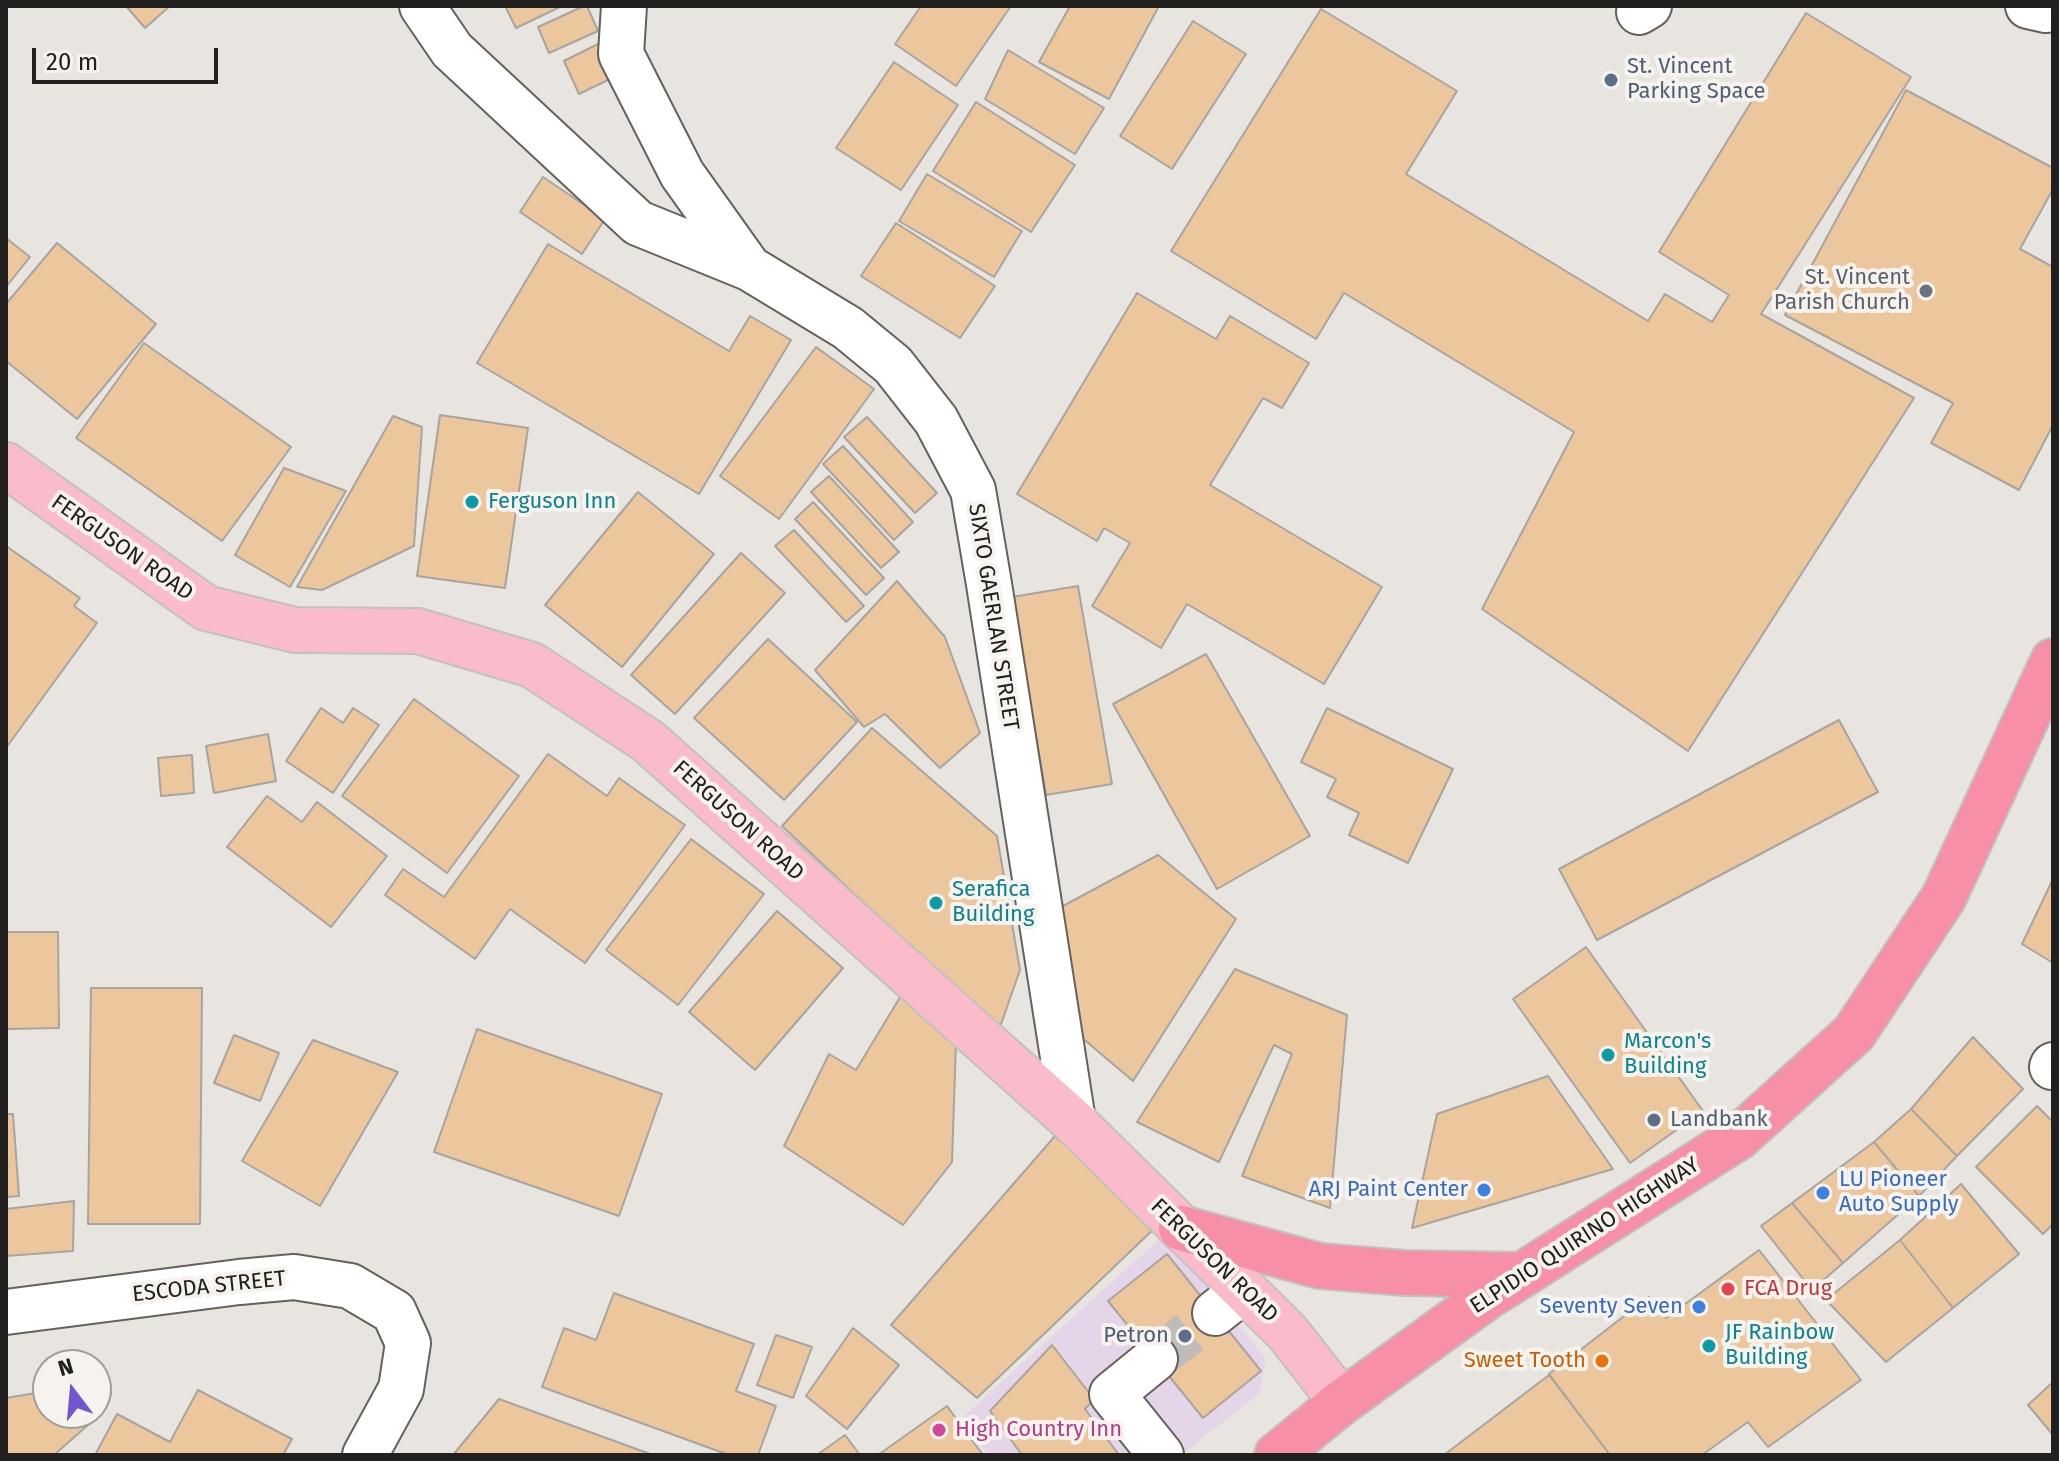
<!DOCTYPE html>
<style>
body{margin:0}
#map{position:relative;width:2059px;height:1461px;overflow:hidden;background:#e8e4e0;font-family:"Fira Sans",sans-serif}
canvas{display:block}
.frame{position:absolute;inset:0;border:8px solid #21201e;pointer-events:none}
.north{position:absolute;left:32px;top:1349px;width:80px;height:80px;box-sizing:border-box;background:#f6f2ed;border:2px solid #a19e9a;border-radius:50%;rotate:344deg;font-size:22px;font-weight:700;line-height:32px;text-align:center;color:#21201e}
.north::after{content:'';display:block;margin:auto;width:28px;height:36px;background:#7256d0;clip-path:polygon(50% 0,100% 100%,50% 72%,0 100%)}
.scale{position:absolute;left:32px;top:48px;width:186px;height:36px;box-sizing:border-box;border:4px solid #21201e;border-top:0;padding-left:10px;font-size:24px;line-height:28px;white-space:nowrap;color:#21201e;-webkit-text-stroke:6px #f6f2ed;paint-order:stroke}
</style>
<div id="map">
<canvas width="2059" height="1461"></canvas>
<div class="frame"></div>
<div class="north">N</div>
<div class="scale">20 m</div>
</div>
<script>
const ctx = document.querySelector('canvas').getContext('2d');
ctx.lineJoin = 'round';
function fillPath(path, color) {
  ctx.fillStyle = color;
  ctx.fill(path, 'evenodd');
}
function trace(path, color, width, dash) {
  ctx.strokeStyle = color;
  ctx.lineWidth = width;
  ctx.lineCap = dash ? 'butt' : 'round';
  ctx.setLineDash(dash || []);
  ctx.stroke(path);
}
function drawText(font, color, halo, rows, align = 'center') {
  ctx.font = font + ' "Fira Sans",sans-serif';
  ctx.lineWidth = 8;
  ctx.setLineDash([]);
  ctx.textBaseline = 'middle';
  ctx.strokeStyle = halo;
  ctx.fillStyle = color;
  for (const [text, x, y, turn = 0] of rows) {
    ctx.save();
    ctx.translate(x, y);
    ctx.rotate((+turn || 0) * Math.PI / 180);
    ctx.textAlign = isNaN(turn) ? turn : align;
    if (halo) ctx.strokeText(text, 0, 0);
    ctx.fillText(text, 0, 0);
    ctx.restore();
  }
}
const commercial = new Path2D(`
 M1166 1233 1266 1359 1259 1394 1181 1455H989L962 1418Z`);
const building = new Path2D(`
 M126 6H170L145 28Z
 M505 6H562L516 28Z
 M584 6H587L598 31 549 53 538 27Z
 M921 6H1011L956 86 895 44Z
 M1070 6H1159L1109 99 1039 62Z
 M1321 9 1457 91 1406 174 1648 321 1665 294 1712 322 1729 295 1659 252 1806 13 1911 77 1761 314 1914 398 1688 751 1482 609 1574 432 1344 293 1316 339 1171 251Z
 M1193 21 1246 54 1172 169 1120 136Z
 M598 44 614 77 579 94 564 61Z
 M1008 50 1104 108 1075 154 985 99Z
 M894 62 958 105 901 190 836 148Z
 M1906 90 2053 168V189L2020 249 2053 267V425L2019 490 1931 443 1953 403 1785 315Z
 M976 102 1075 165 1031 232 933 171Z
 M927 174 1022 231 994 277 899 221Z
 M543 177 605 219 582 254 520 212Z
 M896 223 995 286 960 338 861 276Z
 M6 238 30 257 6 287Z
 M57 243 156 324 77 419 6 361V304Z
 M548 244 729 351 750 316 791 340 699 494 477 363Z
 M1137 293 1216 339 1230 316 1309 363 1282 408 1263 398 1210 485 1382 587 1324 684 1187 604 1161 648 1092 606 1130 543 1104 528 1097 541 1017 494Z
 M144 343 291 447 222 541 76 438Z
 M816 347 874 389 779 519 720 476Z
 M440 415 528 428 505 588 417 576Z
 M393 416 422 427 414 546 322 590 297 587Z
 M867 417 937 493 915 513 844 437Z
 M843 446 913 522 894 540 823 464Z
 M284 468 346 491 290 587 235 555Z
 M829 476 899 552 881 568 811 492Z
 M638 492 714 554 622 667 545 605Z
 M813 502 884 578 866 595 795 519Z
 M794 530 864 606 846 622 775 546Z
 M6 546 80 598 74 606 97 623 6 748Z
 M741 553 785 593 675 714 631 675Z
 M897 581 945 637 980 733 940 768 885 714 864 727 815 670Z
 M1078 586 1112 784 1046 795 1012 597Z
 M768 639 857 722 784 800 694 718Z
 M1206 654 1310 836 1217 889 1113 704Z
 M414 699 519 776 447 873 342 796Z
 M321 708 343 723 353 708 379 725 333 793 286 761Z
 M1327 708 1453 769 1408 863 1349 835 1359 813 1327 797 1336 779 1301 762Z
 M1839 720 1878 792 1597 940 1559 869Z
 M872 728 997 836 1020 970 999 1030 782 826Z
 M268 734 276 781 214 793 206 746Z
 M548 754 607 796 619 778 685 825 585 963 510 909 475 959 385 895 403 869 444 897Z
 M192 755 194 793 161 796 158 758Z
 M267 796 302 822 317 802 387 856 331 927 227 847Z
 M691 839 764 894 678 1005 606 950Z
 M1158 855 1236 919 1133 1081 1074 1031 1048 914Z
 M2053 879V963L2022 944Z
 M777 911 843 968 755 1070 689 1012Z
 M6 932H58L59 1028 6 1029Z
 M1586 947 1703 1111 1630 1163 1513 999Z
 M1235 969 1347 1015 1330 1208 1242 1176 1292 1054 1274 1045 1219 1162 1137 1122Z
 M91 988H202L200 1224H88Z
 M902 994 956 1043 952 1162 903 1225 784 1146 829 1054 856 1070Z
 M477 1029 662 1094 619 1216 434 1152Z
 M234 1035 279 1053 260 1101 214 1083Z
 M1973 1037 2023 1089 1957 1156 1911 1109Z
 M313 1040 398 1072 320 1206 242 1161Z
 M1548 1076 1613 1169 1412 1228 1437 1114Z
 M2037 1106 2053 1122V1224L2043 1234 1976 1167Z
 M1911 1109 1957 1156 1919 1196 1874 1142Z
 M6 1114H13L19 1196 6 1197Z
 M1055 1136 1160 1223 977 1398 891 1325Z
 M1874 1142 1919 1196 1843 1263 1792 1203Z
 M1961 1184 2019 1254 1953 1308 1900 1240Z
 M74 1201 73 1251 6 1256V1209Z
 M1792 1203 1843 1263 1812 1290 1761 1226Z
 M1900 1240 1953 1308 1886 1362 1826 1300Z
 M1759 1250 1861 1380 1768 1447 1748 1422 1702 1455H1610L1549 1374 1649 1297 1666 1318Z
 M1167 1254 1261 1371 1203 1418 1108 1301Z
 M614 1293 754 1344 736 1391 776 1406 758 1455H729L542 1387 564 1328 596 1340Z
 M853 1328 899 1365 847 1429 806 1396Z
 M776 1335 812 1347 793 1398 757 1385Z
 M1052 1345 1094 1399 1085 1409 1119 1455H1022L990 1411Z
 M1549 1375 1610 1455H1444Z
 M2053 1382V1435L2028 1405Z
 M198 1390 292 1439 283 1455H95L117 1414 170 1442Z
 M48 1391V1413H89L88 1425 54 1455H6V1398Z
 M499 1399 653 1455H453Z
 M947 1406 983 1455H878Z
 M845 1435 860 1455H817Z`);
const minorTunnel = new Path2D(`
 M1155 1359 1215 1313`);
const minor = new Path2D(`
 M422 6 452 50 638 223 749 268
 M624 6 621 54 682 174 749 268 848 328 893 365 936 420 973 490 989 584 1073 1121
 M2028 6 2046 10 2053 9
 M1639 12 1649 6
 M2052 1067 2053 1065
 M6 1312 239 1282 294 1277 350 1286 394 1312 408 1343 401 1389 365 1455
 M1215 1313 1244 1290
 M1155 1359 1112 1394 1161 1455`);
const major = new Path2D(`
 M6 465 206 608 295 630 418 631 532 665 648 741 1073 1121 1287 1332 1342 1402`);
const highway = new Path2D(`
 M1181 1228 1320 1266 1405 1273 1522 1275
 M1277 1455 1342 1402 1487 1297 1739 1137 1854 1033 1944 897 2053 661`);
const markers = [
 [1611,80,8,"#5c6f8a"],
 [1926,291,8,"#6b7280"],
 [472,502,8,"#0f9aa8"],
 [936,903,8,"#0f9aa8"],
 [1608,1055,8,"#0f9aa8"],
 [1654,1120,8,"#5c6f8a"],
 [1484,1190,8,"#3f7fe0"],
 [1823,1193,8,"#3f7fe0"],
 [1728,1289,8,"#e0444e"],
 [1699,1307,8,"#3f7fe0"],
 [1185,1336,8,"#5c6f8a"],
 [1709,1346,8,"#0f9aa8"],
 [1602,1361,8,"#e8710a"],
 [939,1430,8,"#d1479c"]
];
const serviceNames = [
 ["St. Vincent",1627,67],
 ["Parking Space",1627,92],
 ["Landbank",1670,1120],
 ["Petron",1169,1336,"right"]
];
const worshipNames = [
 ["St. Vincent",1910,278],
 ["Parish Church",1910,303]
];
const cultureNames = [
 ["Ferguson Inn",488,502],
 ["Serafica",952,890],
 ["Building",952,915],
 ["Marcon's",1624,1042],
 ["Building",1624,1067],
 ["JF Rainbow",1725,1333],
 ["Building",1725,1358]
];
const streetNames = [
 ["FERGUSON ROAD",122,548,35],
 ["SIXTO GAERLAN STREET",993,617,81],
 ["FERGUSON ROAD",738,821,42],
 ["ELPIDIO QUIRINO HIGHWAY",1585,1236,-33],
 ["FERGUSON ROAD",1214,1261,44],
 ["ESCODA STREET",209,1287,-6]
];
const shopNames = [
 ["LU Pioneer",1839,1180,"left"],
 ["Auto Supply",1839,1205,"left"],
 ["ARJ Paint Center",1468,1190],
 ["Seventy Seven",1683,1307]
];
const healthNames = [
 ["FCA Drug",1744,1289]
];
const foodNames = [
 ["Sweet Tooth",1586,1361]
];
const hotelNames = [
 ["High Country Inn",955,1430]
];
fillPath(commercial, '#e5d5e8');
fillPath(building, '#ecc69c');
trace(building, '#a8a4a0', 2);
trace(minorTunnel, '#c0bdb9', 44, [44, 22]);
trace(minor, '#65615d', 48);
trace(major, '#c1c1c0', 48);
trace(highway, '#c1c1c0', 48);
trace(minor, '#fff', 44);
trace(major, '#fabcca', 44);
trace(highway, '#f78fa7', 44);
for (const [x, y, r, color] of markers) {
  const dot = new Path2D();
  dot.arc(x, y, r, 0, 2 * Math.PI);
  ctx.fillStyle = color;
  ctx.fill(dot);
  trace(dot, '#f6f2ed', 3);
}
drawText('22px', '#4e5e75', '#f6f2ed', serviceNames, 'left');
drawText('22px', '#5b616d', '#f6f2ed', worshipNames, 'right');
drawText('22px', '#0d838f', '#f6f2ed', cultureNames, 'left');
drawText('22px', '#21201e', '#f6f2ed', streetNames);
drawText('22px', '#366cbe', '#f6f2ed', shopNames, 'right');
drawText('22px', '#be3a42', '#f6f2ed', healthNames, 'left');
drawText('22px', '#c56008', '#f6f2ed', foodNames, 'right');
drawText('22px', '#b23c85', '#f6f2ed', hotelNames, 'left');
</script>
